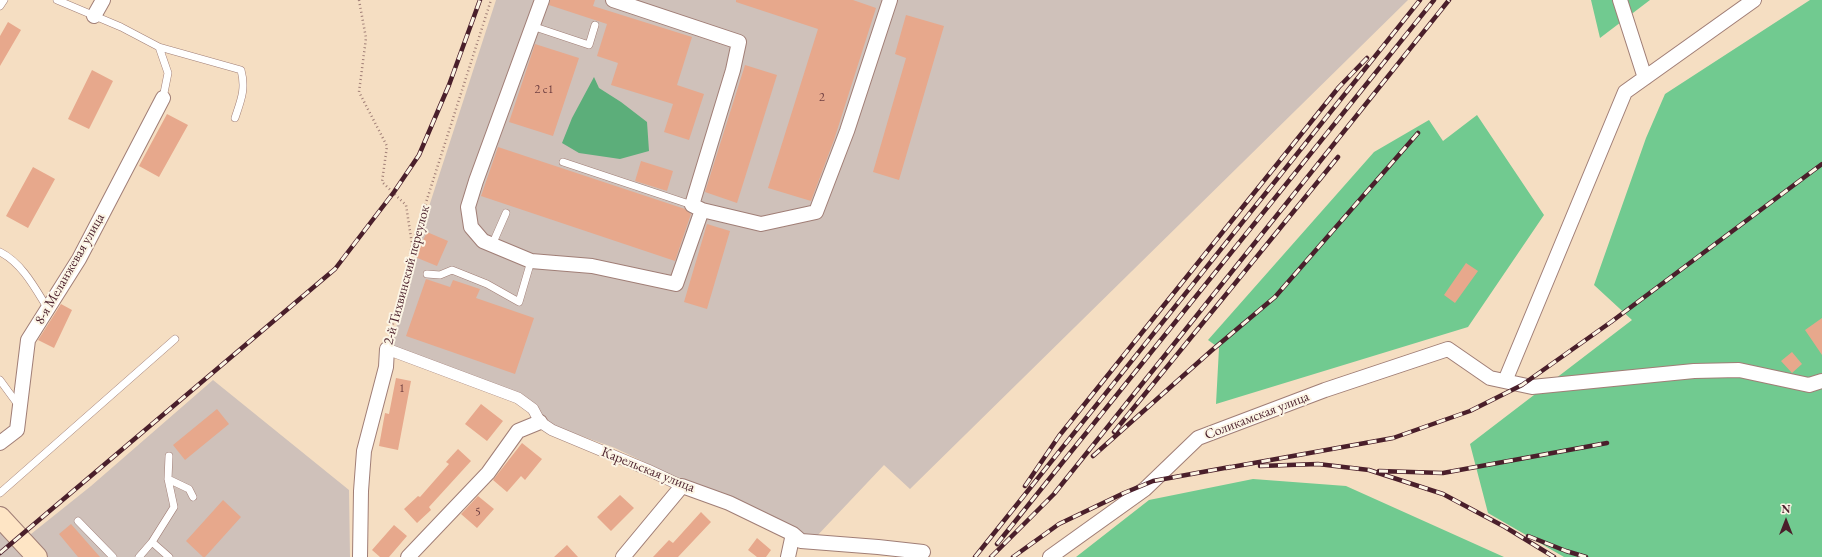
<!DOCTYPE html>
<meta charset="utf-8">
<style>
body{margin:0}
#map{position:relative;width:1822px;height:557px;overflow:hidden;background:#f5dec2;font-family:"EB Garamond",serif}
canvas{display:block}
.north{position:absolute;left:1766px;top:501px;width:40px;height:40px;-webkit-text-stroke:3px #fcf5e5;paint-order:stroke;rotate:0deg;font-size:11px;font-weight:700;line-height:16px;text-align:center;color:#4a1f2b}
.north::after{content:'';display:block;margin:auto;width:14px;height:18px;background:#4a1f2b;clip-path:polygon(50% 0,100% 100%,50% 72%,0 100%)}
</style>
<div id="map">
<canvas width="1822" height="557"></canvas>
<div class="north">N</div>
</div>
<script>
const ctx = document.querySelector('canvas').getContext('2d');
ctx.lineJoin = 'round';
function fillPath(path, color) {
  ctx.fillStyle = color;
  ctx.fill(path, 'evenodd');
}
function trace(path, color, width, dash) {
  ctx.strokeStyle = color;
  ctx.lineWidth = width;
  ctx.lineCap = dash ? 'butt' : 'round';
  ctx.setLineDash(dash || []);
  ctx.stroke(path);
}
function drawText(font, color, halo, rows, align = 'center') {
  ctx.font = font + ' "EB Garamond",serif';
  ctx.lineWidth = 4;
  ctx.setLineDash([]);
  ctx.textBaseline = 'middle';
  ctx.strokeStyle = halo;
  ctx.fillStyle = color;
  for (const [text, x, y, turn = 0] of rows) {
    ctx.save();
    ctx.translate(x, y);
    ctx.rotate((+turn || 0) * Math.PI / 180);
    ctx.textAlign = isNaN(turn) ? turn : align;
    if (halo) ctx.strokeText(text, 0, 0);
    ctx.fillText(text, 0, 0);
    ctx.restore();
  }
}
const industrial = new Path2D(`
 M496 0H1408L910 489 884 465 815 538 797 535 615 448 534 419 514 396 392 346 400 311 422 228Z
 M213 380 349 490 350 557H45L26 538 91 486Z
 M0 529 27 557H0Z`);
const green = new Path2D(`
 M1591 0H1650L1600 38Z
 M1810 0H1822V557H1564L1488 513 1470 444 1632 320 1594 285 1646 138 1665 94Z
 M1477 115 1544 215 1468 327 1216 404 1219 348 1208 340 1374 152 1429 120 1443 141Z
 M1253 479 1346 486 1504 557H1076L1149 500Z`);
const forest = new Path2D(`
 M594 77 599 88 621 102 647 122 649 151 620 159 579 153 562 143 572 118Z`);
const building = new Path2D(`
 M550 0H595L593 6 692 37 677 85 704 94 689 140 664 132 673 104 611 85 618 63 597 56 607 24 549 5Z
 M736 0H853L876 8 834 140 811 201 768 188 818 29 736 2Z
 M906 15 944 26 899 180 873 172 906 58 895 54Z
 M8 22 21 30 0 66V36Z
 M535 44 579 58 553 136 509 122Z
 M745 65 777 75 737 203 705 192Z
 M92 70 113 81 89 129 68 119Z
 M167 114 188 125 159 177 139 166Z
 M498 147 685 209 691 214 675 261 481 196Z
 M641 161 673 171 667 191 635 181Z
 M33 167 55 179 28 228 6 216Z
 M707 224 730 231 707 309 684 302Z
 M427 232 448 241 437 266 415 257Z
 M1466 263 1478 271 1455 303 1444 295Z
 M426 279 450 287 453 280 480 289 476 298 534 318 515 374 406 336Z
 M61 304 72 310 54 348 38 340Z
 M1822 318V355L1805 330Z
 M1792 352 1802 364 1792 373 1781 361Z
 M396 378 411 381 398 450 379 446 385 413 389 414Z
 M481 404 503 421 487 441 465 424Z
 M217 409 229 424 185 460 173 445Z
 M522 443 542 459 525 480 521 476 507 492 493 480Z
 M458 449 471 461 429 507 431 510 417 523 404 509 418 496 420 497 449 464 446 462Z
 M620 495 634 508 611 531 597 517Z
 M478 496 494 509 477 528 461 514Z
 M223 500 241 517 205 557H203L186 541Z
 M701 512 711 522 678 557H653L669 540 673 543Z
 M71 524 100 557H78L59 534Z
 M394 525 407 536 389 557H380L372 550Z
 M757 538 771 550 766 557H757L748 550Z
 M567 545 578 557H554Z`);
const path = new Path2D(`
 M359 0 366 38 359 92 387 146 382 182 406 205 412 244
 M390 336 412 246 491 0`);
const service = new Path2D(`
 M57 0 121 27 159 47 168 73 163 98
 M0 6 4 0
 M532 26 589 45 595 25
 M159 47 241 70C246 89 241 100 235 118
 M563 162 692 205
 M492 245 506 213
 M0 252C22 263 35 288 48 309
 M427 274 440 275 452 270 487 284 519 302 531 261
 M0 380 19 406
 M169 456 168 479 174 507 152 542 169 557
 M168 479 189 489 193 497
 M0 493 175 339
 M78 521 113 557
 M139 557 152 542`);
const pedestrian = new Path2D(`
 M387 349 518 398 533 409 540 422 552 430 648 470 682 486`);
const minor = new Path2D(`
 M542 0 476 181 468 207 471 227 483 241 531 261 592 266 676 284 702 210 761 224 816 212 847 131 890 0
 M613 0 739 42 733 70 692 205 702 210
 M1620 0 1645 78
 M94 16 103 0
 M1505 381 1625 92 1754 0
 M0 443 17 430 28 340 79 259 163 98
 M360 557 361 491 364 451 386 367 387 349
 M408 557 488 473 518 431 540 422
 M623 557 682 486 729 503 793 534 801 541 878 547 923 552
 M788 557 793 534
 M1050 557 1145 489 1198 438 1325 390 1448 349 1490 378 1532 387 1694 371 1739 370 1809 385 1822 381`);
const secondary = new Path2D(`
 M0 517 37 557`);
const rail = new Path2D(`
 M1114 432 1338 157
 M1093 456 1211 351 1275 297 1418 133
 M1260 466 1318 464 1369 470 1443 494 1505 527 1554 557
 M1226 468 1393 438 1470 411 1522 385 1611 322 1822 164
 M1379 471 1443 473 1607 443
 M1025 486 1059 436 1339 87 1367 58
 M1528 536 1566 551 1586 557
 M997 544 1434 0
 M0 553 335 269 394 192 419 155 449 85 480 0
 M975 557 1420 0
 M991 557 1054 494 1449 0
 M1013 557 1059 524 1124 493 1153 481 1230 467`);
const numberNames = [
 ["2 с1",544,90],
 ["2",822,98],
 ["1",402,389],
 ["5",478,512]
];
const streetNames = [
 ["8-я Меланжевая улица",70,269,-60],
 ["2-й Тихвинский переулок",407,275,-75],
 ["Соликамская улица",1257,416,-21],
 ["Карельская улица",648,470,22]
];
fillPath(industrial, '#cfc1ba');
fillPath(green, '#71ca90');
fillPath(forest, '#5cae7a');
fillPath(building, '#e7a88c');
trace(service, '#a07e76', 8);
trace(pedestrian, '#a07e76', 12);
trace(minor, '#a07e76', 16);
trace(secondary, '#a07e76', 22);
trace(path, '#a07e76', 2.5, [1, 3]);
trace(service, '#fff', 7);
trace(pedestrian, '#fff', 11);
trace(minor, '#fff', 14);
trace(secondary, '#fee5c5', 20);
trace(rail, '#4a1f2b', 4.5);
trace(rail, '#fcf5e5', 3, [9]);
drawText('12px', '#714143', null, numberNames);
drawText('14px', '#4a1f2b', '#fcf5e5', streetNames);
</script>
